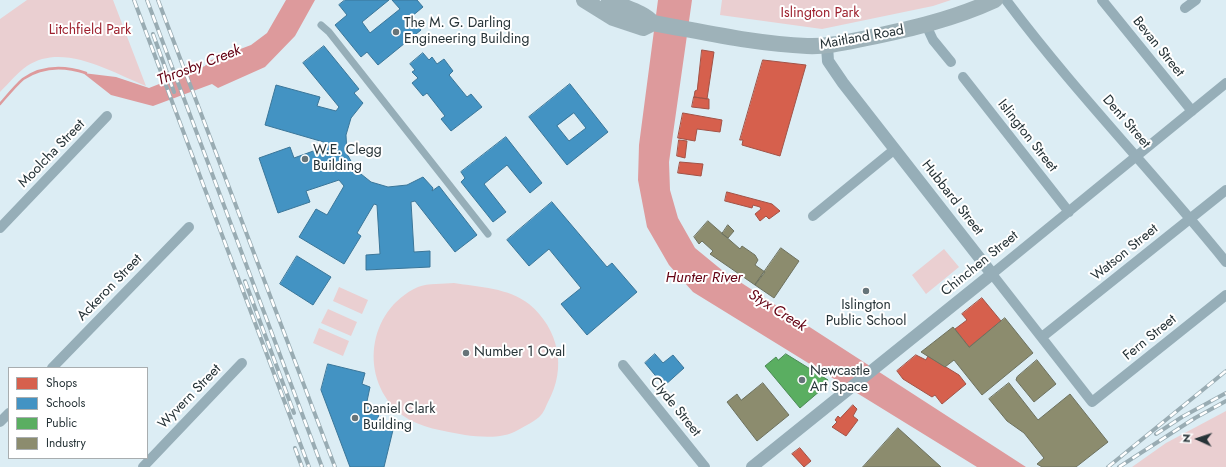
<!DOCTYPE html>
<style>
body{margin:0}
#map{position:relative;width:1226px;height:467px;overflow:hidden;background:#dcedf4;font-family:Jost,sans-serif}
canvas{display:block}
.legend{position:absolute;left:8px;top:367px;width:140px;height:92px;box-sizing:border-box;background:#fff;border:1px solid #a8adaf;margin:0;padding:5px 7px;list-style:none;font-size:12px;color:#263337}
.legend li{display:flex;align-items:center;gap:8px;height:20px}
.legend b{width:20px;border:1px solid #a8adaf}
.north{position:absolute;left:1178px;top:419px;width:40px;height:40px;-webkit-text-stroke:3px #fff;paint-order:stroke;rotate:273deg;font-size:11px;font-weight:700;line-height:16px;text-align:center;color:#263337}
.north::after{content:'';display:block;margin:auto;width:14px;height:18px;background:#263337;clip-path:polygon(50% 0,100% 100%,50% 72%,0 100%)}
</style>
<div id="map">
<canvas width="1226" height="467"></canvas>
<ul class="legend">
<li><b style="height:11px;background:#d6604d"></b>Shops</li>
<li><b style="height:11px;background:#4393c3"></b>Schools</li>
<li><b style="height:11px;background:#5aae61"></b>Public</li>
<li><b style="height:11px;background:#8c8c6e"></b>Industry</li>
</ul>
<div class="north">N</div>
</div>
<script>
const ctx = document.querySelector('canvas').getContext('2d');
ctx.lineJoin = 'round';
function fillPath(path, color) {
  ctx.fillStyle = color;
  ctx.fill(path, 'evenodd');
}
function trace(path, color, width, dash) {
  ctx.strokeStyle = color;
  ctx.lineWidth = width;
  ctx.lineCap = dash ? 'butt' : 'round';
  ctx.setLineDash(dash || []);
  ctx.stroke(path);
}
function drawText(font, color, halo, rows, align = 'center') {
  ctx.font = font + ' Jost,sans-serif';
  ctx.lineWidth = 4;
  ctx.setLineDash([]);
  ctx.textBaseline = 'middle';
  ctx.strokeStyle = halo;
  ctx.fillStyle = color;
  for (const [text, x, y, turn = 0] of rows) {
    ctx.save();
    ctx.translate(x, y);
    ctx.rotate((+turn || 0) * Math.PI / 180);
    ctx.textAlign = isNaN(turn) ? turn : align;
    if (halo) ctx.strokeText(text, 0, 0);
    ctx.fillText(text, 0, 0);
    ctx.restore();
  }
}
const green = new Path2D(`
 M27 0H113L146 86C111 72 63 42 27 66 17 73 9 83 0 92V19Z
 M722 0H951L933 6 822 29 720 15Z
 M944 249 959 267 926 294 912 275Z
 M454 283C479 287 509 288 529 304 559 329 567 368 548 402 546 406 544 412 541 415 536 421 525 426 518 430 503 439 482 437 465 435 444 431 420 428 402 415 358 380 367 310 418 287 428 283 444 284 454 283Z
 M339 287 368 300 362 314 333 301Z
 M328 309 357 322 351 336 321 323Z
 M319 328 349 341 343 356 313 343Z
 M1226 411V467H1132L1166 443Z`);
const water = new Path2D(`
 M286 0H315L295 36 265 67 218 88 212 84 153 106 111 95 83 73 116 77 149 88 205 66 209 61 251 45 267 33Z
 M658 0H692L669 162 670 190 678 218 695 248 723 271 1026 467H977L693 292 669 265 647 227 638 180 639 145Z`);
const shops = new Path2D(`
 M702 50 714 52 707 99 694 97 695 91 697 90Z
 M763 60 806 65 780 156 742 145 743 140H740Z
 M694 97 709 99V109L692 107Z
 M683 113 722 120 720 132 697 129 695 141 678 138Z
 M679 140 687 141 685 158 677 156Z
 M680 162 703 164 701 176 678 173Z
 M727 192 772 204 780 211 769 219 766 216 760 221 755 214 761 209 760 207 753 205 752 208 725 201Z
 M982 298 1001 321 969 347 955 329 967 320 962 314Z
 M916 355 926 360 928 356 959 375 966 384 942 404 935 395 932 397 903 379 897 371Z
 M853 405 857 409 853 416 858 420 846 436 832 427 837 422 835 420 838 416 840 418Z
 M800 448 811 461 804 467 792 454Z`);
const schools = new Path2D(`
 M345 0H389L362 22 370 33 400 9 392 0H417L423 7 411 17 421 30 378 65 367 52 361 57 335 25 347 15 339 5Z
 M324 46 359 89 354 93 363 103 351 118 346 135 347 154 356 170 371 182 388 187 407 185 423 177 433 188 432 191 439 186 477 235 455 252 415 201 411 202 414 252 430 251V267L366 270V255L380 254 377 205 374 204 357 233 361 236 344 264 299 237 316 209 327 215 344 186 339 180 306 191 310 202 278 213 259 158 290 147 294 158 327 146V143L265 125 276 85 320 97 317 106 336 111 339 107 303 63Z
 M423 53 429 60 432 57 437 64 444 59 453 71 449 75 467 97 471 94 482 107 451 131 441 119 445 116 427 93 423 96 412 83 418 78 412 72 415 70 410 64Z
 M570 84 608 132 567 165 529 117ZM574 113 586 128 569 141 557 126Z
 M506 137 542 183 530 193 507 165 484 184 506 212 493 222 461 182 465 178 461 172Z
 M552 202 607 267 612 263 637 292 587 335 561 304 581 288 549 249 529 266 507 240Z
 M297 256 331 277 313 305 280 284Z
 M655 354 663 363 673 355 684 368 664 386 645 363Z
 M328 364 365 373 362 384 370 387 366 406 380 410 376 426 393 430 384 467H350L321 390Z`);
const public = new Path2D(`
 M786 354 828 380 821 390 800 408 765 366 776 357 778 360Z`);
const industry = new Path2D(`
 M708 221 740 249 742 246 755 255 758 260 755 265 765 272 755 285 710 254 713 251 702 241 699 244 694 237Z
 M728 225 734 231 728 238 722 234Z
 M781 248 799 261 774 298 755 285Z
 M1005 318 1033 353 982 395 954 360 945 367 921 352 953 327 969 347Z
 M1037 360 1056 384 1034 402 1016 380 1017 377Z
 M763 383 789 415 757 441 727 402 737 394 741 400Z
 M1009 383 1038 420 1070 394 1108 442 1076 467H1042L1037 464 1044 458 1024 433 1007 421 989 399Z
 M898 428 941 467H863Z`);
const stream = new Path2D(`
 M0 104C7 96 15 86 23 79 42 66 65 66 86 73`);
const pedestrian = new Path2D(`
 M321 25 329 32 488 234`);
const minor = new Path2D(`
 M1006 0C1074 91 1154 173 1226 262
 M1102 0 1192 111
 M1185 8 1196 0
 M926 25 933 40 951 62
 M963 77 1069 212
 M1226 83 992 274 1092 402 1226 295
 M813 216 895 149
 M0 228 107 116
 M1042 337 1226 190
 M623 365 705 467
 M52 368 189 227
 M0 422 9 413
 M143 467 242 363`);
const tertiary = new Path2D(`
 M752 467 992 274 843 83 828 61 827 46`);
const primary = new Path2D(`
 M584 0 613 18 643 28 653 23C704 32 755 44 807 46 827 47 847 42 867 38 910 29 954 19 995 0
 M609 0C624 8 642 11 653 23`);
const rail = new Path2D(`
 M134 0 309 467
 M147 0 322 467
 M158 0 335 467
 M153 34 174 92
 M245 281 294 413
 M1156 434 1182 417 1226 393
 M295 448 302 467
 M1108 467 1226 371
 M1119 467 1195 418 1226 401`);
const markers = [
 [396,32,4,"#667479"],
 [305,159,4,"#667479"],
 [866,291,4,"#667479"],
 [466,353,4,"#667479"],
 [802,380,4,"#667479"],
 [355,418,4,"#667479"]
];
const parkNames = [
 ["Islington Park",820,14],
 ["Litchfield Park",90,31]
];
const poiNames = [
 ["The M. G. Darling",404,24],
 ["Engineering Building",404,40],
 ["W.E. Clegg",313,151],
 ["Building",313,167],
 ["Islington",866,306,"center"],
 ["Public School",866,322,"center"],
 ["Number 1 Oval",474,353],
 ["Newcastle",810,372],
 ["Art Space",810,388],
 ["Daniel Clark",363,410],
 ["Building",363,426]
];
const streetNames = [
 ["Maitland Road",862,38,-10],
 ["Bevan Street",1158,47,51],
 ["Dent Street",1126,122,49],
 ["Islington Street",1027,136,52],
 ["Moolcha Street",52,154,-46],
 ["Hubbard Street",952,198,52],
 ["Watson Street",1125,253,-39],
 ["Chinchen Street",980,264,-39],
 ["Ackeron Street",110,288,-46],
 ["Fern Street",1150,338,-39],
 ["Wyvern Street",190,397,-46],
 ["Clyde Street",675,407,51]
];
const waterNames = [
 ["Throsby Creek",199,66,-21],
 ["Hunter River",704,278],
 ["Styx Creek",777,311,32]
];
fillPath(green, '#eacfd1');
fillPath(water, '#dd9a9c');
fillPath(shops, '#d6604d');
trace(shops, '#a15246', 1);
fillPath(schools, '#4393c3');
trace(schools, '#3a7699', 1);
fillPath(public, '#5aae61');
trace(public, '#4a8954', 1);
fillPath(industry, '#8c8c6e');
trace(industry, '#6d715e', 1);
trace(stream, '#dd9a9c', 2.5);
trace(pedestrian, '#96aeb8', 7);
trace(minor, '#96aeb8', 10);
trace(tertiary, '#96aeb8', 12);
trace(primary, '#9eb2b9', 16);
trace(rail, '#99acb3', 4);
trace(rail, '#fff', 2.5, [8]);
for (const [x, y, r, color] of markers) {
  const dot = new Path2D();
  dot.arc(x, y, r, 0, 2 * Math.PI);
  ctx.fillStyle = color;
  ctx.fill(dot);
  trace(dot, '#fff', 1.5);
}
drawText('14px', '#9d212e', '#fff', parkNames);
drawText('14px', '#263337', '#fff', poiNames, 'left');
drawText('14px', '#263337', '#fff', streetNames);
drawText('italic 15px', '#640213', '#fff', waterNames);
</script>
